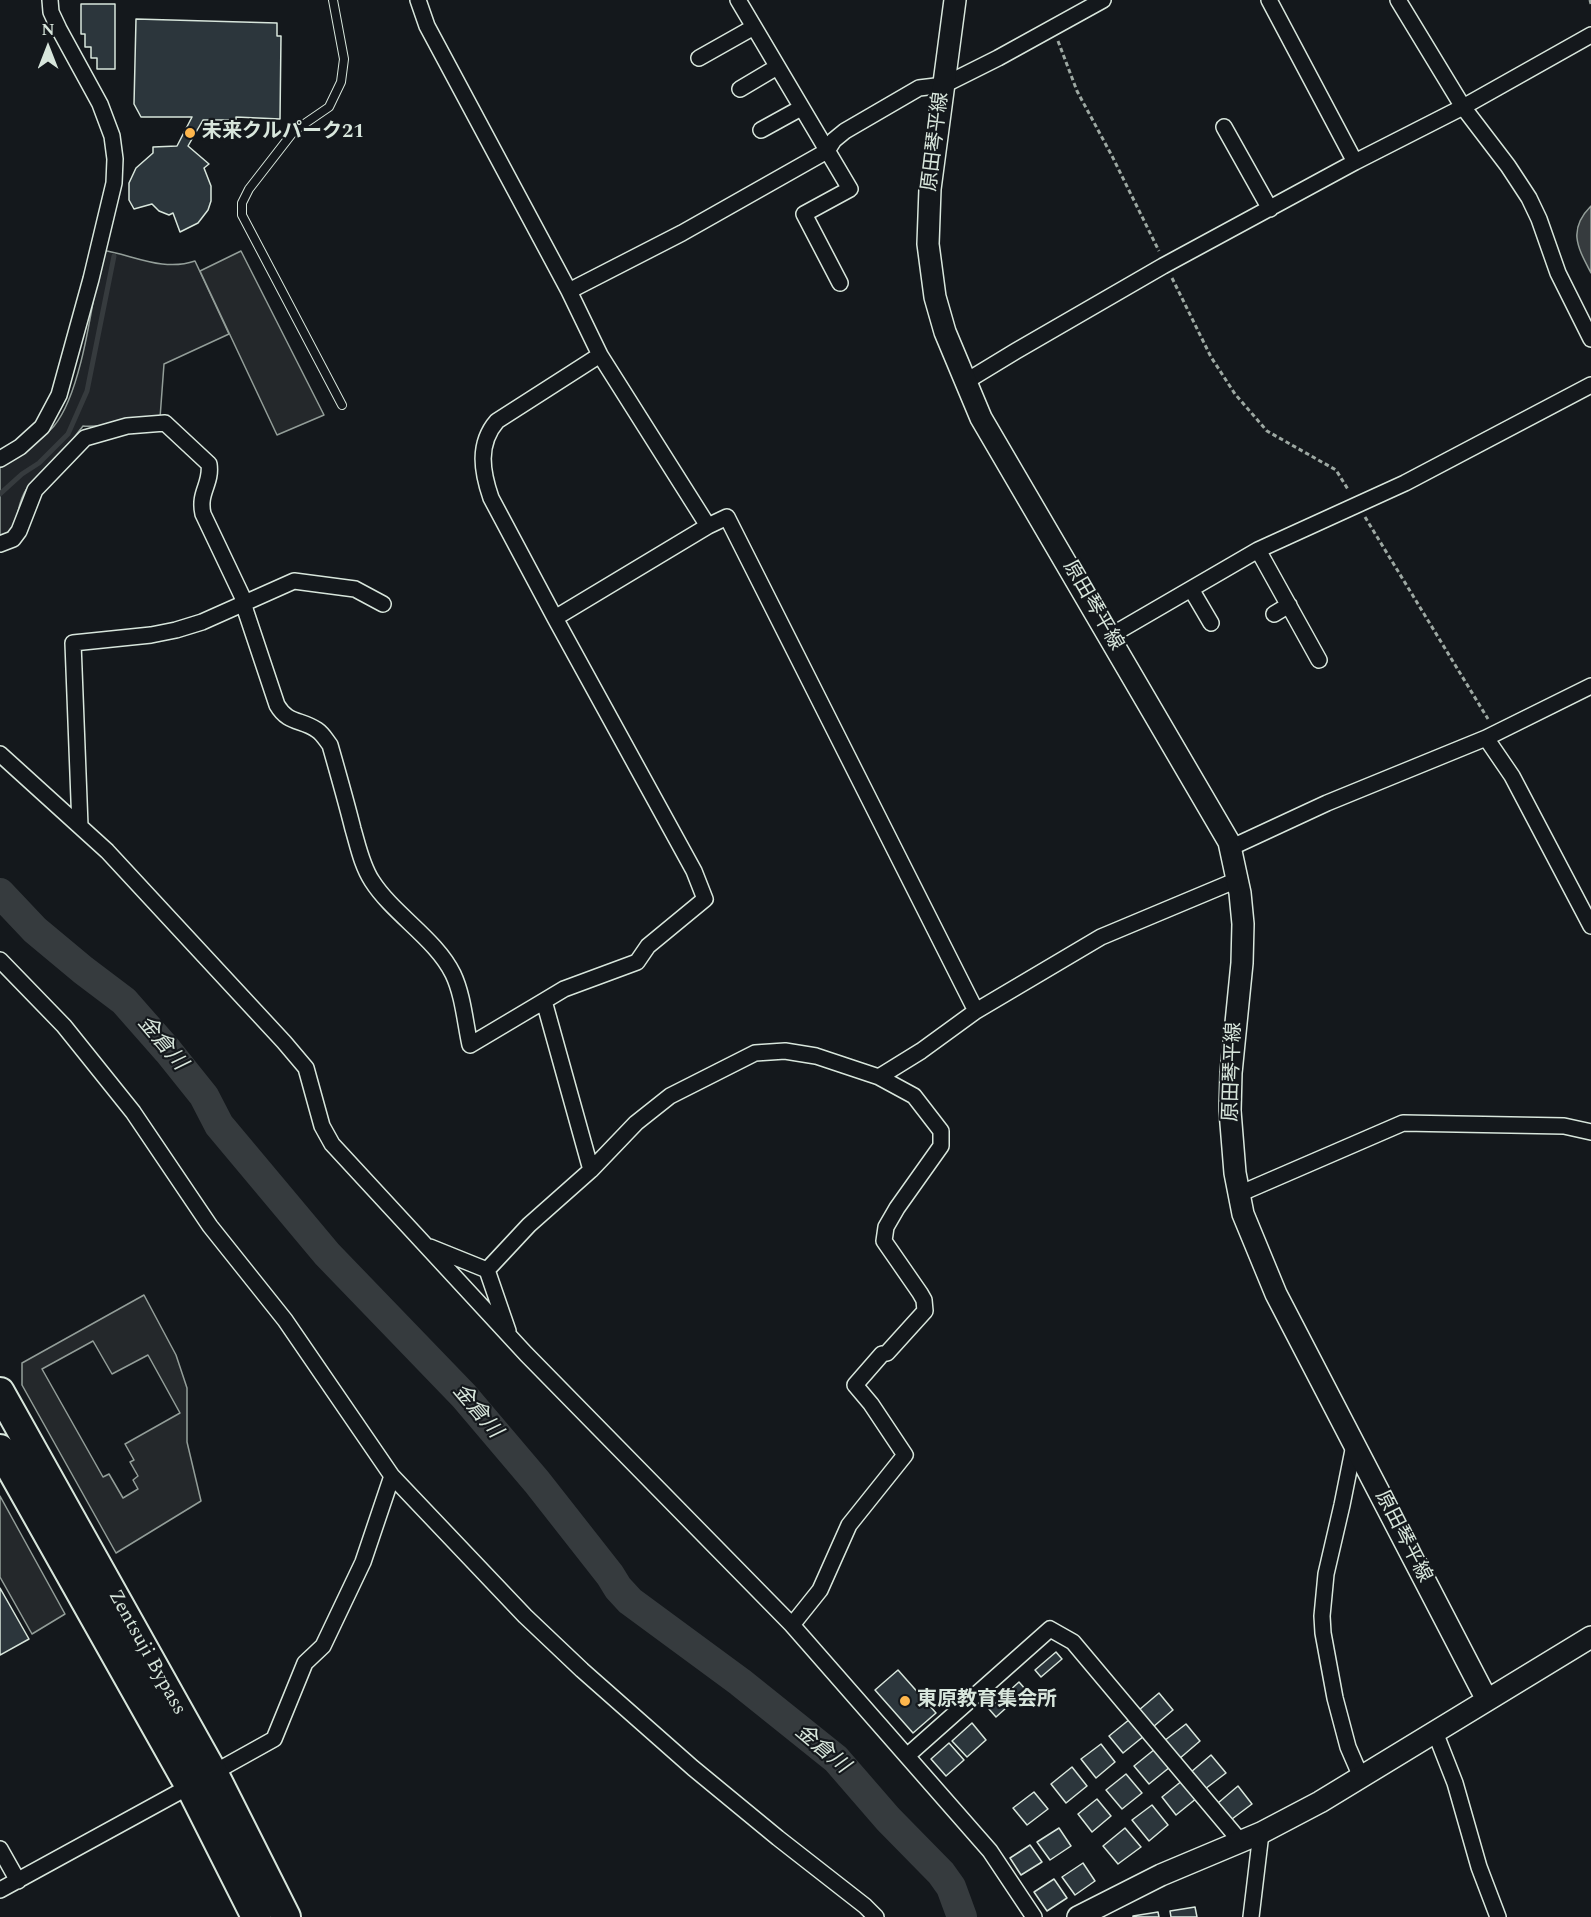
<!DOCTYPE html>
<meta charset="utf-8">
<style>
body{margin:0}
#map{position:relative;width:1591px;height:1917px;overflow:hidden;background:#14181c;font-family:Spectral,serif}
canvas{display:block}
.north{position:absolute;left:18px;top:18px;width:60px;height:60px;-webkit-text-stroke:4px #14181c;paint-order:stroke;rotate:0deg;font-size:16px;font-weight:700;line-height:24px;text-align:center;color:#d8e6dc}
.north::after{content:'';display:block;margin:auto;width:21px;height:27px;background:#d8e6dc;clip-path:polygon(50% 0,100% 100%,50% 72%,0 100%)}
</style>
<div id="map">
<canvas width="1591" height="1917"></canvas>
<div class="north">N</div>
</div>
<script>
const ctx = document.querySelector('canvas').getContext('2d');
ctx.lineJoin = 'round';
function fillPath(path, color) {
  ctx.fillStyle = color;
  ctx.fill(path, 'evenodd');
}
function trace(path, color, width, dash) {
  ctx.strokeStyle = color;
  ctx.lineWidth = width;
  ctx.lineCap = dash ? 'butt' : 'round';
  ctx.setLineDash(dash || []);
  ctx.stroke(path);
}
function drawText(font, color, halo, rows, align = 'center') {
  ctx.font = font + ' Spectral,"Noto Sans JP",serif';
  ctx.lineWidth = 4.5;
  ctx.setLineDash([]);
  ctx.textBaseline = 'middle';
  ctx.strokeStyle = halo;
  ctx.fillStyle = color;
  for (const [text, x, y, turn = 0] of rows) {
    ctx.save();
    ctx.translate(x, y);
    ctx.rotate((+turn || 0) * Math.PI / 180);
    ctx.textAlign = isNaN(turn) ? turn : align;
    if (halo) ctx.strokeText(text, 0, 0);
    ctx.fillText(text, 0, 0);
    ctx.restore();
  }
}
const green = new Path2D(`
 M102 250C133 255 163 272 195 261L229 334 164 364 160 418C134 419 108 428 83 426 75 436 68 447 59 456 48 467 35 477 26 490 14 508 22 527 0 538V468C15 457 43 439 54 426 83 391 93 296 102 250Z`);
const parking = new Path2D(`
 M241 251 324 415 277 435 200 271Z
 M144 1295 176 1355 187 1388V1442L201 1501 116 1553 22 1385V1363ZM93 1341 112 1374 148 1355 180 1413 125 1444 134 1460 130 1462 138 1476 133 1480 138 1489 123 1498 109 1474 103 1477 42 1369Z
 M0 1496 65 1614 32 1634 0 1577Z`);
const water = new Path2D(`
 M1591 206V273C1578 248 1567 230 1591 206Z`);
const stream = new Path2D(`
 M0 494 22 474 39 463 68 434 87 391 114 256`);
const river = new Path2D(`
 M0 893 35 930 83 970 124 1001 168 1051 204 1096 219 1125 327 1254 464 1396 537 1482 610 1575 618 1588 630 1601 740 1682 836 1759 888 1819 941 1873 951 1887 962 1917`);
const building = new Path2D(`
 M81 4H115V69H97V58H91V47H85V34H81Z
 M136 19 277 23V36H281L280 119 236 117V120H203L188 146 209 164 204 168 211 186V201L208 210 198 223 180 232 173 213 169 215 159 211 152 204 134 209 129 200V183L136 168 153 153V147L177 146 192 117H141L134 104Z
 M0 1588 29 1639 0 1655Z
 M1056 1652 1062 1659 1041 1677 1035 1670Z
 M898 1670 936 1713 913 1733 875 1690Z
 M1019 1682 1026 1690 996 1717 989 1709Z
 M1159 1693 1173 1710 1153 1727 1139 1710Z
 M1130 1719 1144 1736 1123 1753 1109 1736Z
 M972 1723 986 1740 967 1757 952 1741Z
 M1186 1724 1200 1741 1179 1759 1164 1741Z
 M949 1743 964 1760 946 1776 931 1759Z
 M1101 1744 1115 1762 1096 1778 1081 1759Z
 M1155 1749 1170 1767 1149 1784 1134 1766Z
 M1211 1755 1226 1773 1205 1789 1191 1772Z
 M1072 1767 1087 1786 1066 1803 1051 1784Z
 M1126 1774 1142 1793 1122 1809 1106 1790Z
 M1183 1780 1197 1798 1176 1815 1162 1797Z
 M1238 1786 1252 1804 1232 1819 1218 1803Z
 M1034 1792 1048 1809 1027 1825 1013 1808Z
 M1097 1799 1111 1816 1092 1832 1078 1814Z
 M1152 1805 1168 1825 1149 1841 1132 1820Z
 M1059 1828 1071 1846 1050 1860 1037 1842Z
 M1125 1828 1141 1847 1118 1864 1103 1846Z
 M1030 1845 1042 1862 1021 1875 1010 1858Z
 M1083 1863 1095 1881 1075 1895 1062 1877Z
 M1054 1879 1067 1898 1047 1911 1034 1892Z
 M1195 1907 1197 1917H1171L1170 1911Z
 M1158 1912 1159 1917H1133V1916Z`);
const path = new Path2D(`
 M1590 0 1591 4
 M1058 41 1077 91 1112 156 1159 251
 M1172 278 1211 357 1235 394 1267 431 1336 470 1349 491
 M1365 517 1488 719`);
const lane = new Path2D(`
 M333 0 344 59 341 82 329 107 294 131 249 189 242 203V215L342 405`);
const street = new Path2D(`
 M418 0 427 26 569 291 600 355 497 421C477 444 482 472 491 498L555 618 694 871 705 899 648 946 637 962 564 989 544 1001 591 1170
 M738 0 850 189 804 214 840 283
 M1269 0 1355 162
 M1398 0 1463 107 1508 166 1529 198 1539 219 1558 273 1591 339
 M699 58 754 27
 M740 89 777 67
 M1224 127 1270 209
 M761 130 801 108
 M569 291 682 233 827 151 834 140 845 131 919 88 944 85 998 58 1103 0
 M600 355 708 526
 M965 382 1016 351 1163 266 1355 162 1463 107 1591 35
 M0 459 20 447 42 427 59 395 91 279 114 183 115 159 112 136 100 104 59 29 51 12 50 0
 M0 544 13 539 19 531 35 490 85 438 127 426 165 423 209 464C212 484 198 492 203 514L242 596 246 612 277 705C288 724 301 719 317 730 323 734 326 740 330 745 338 773 346 801 353 829 358 846 362 866 372 881 393 914 436 939 453 974 463 995 465 1022 470 1045L544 1001
 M1258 550 1319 660
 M1191 589 1211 623
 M1274 614 1289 605
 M555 618 708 526 727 517 976 1011
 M1110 636 1258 550 1405 483 1591 385
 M1486 738 1512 776 1591 926
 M0 754 107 851 284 1042 306 1068 322 1126 332 1144 526 1354 792 1625 990 1851 1034 1917
 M80 826 73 643 151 635 176 630 202 622 294 581 355 589 383 604
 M1230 848 1327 803 1486 738 1591 686
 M0 960 64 1026 133 1112 210 1226 285 1320 392 1476 525 1616 582 1670 693 1768 778 1838 865 1906 876 1917
 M879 1077 921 1051 976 1011 1101 937 1237 880
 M1239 1194 1403 1123 1564 1126 1591 1132
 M430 1247 487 1270 508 1331
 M487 1270 529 1225 591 1170 636 1123 670 1096 755 1053 785 1051 816 1056 879 1077 914 1096 941 1131V1146L897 1208 886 1227 884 1241 920 1293 924 1300 925 1311 887 1353 882 1354 855 1385 871 1404 905 1455 849 1525 820 1590 792 1625
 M1354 1445 1342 1505 1326 1574 1322 1616 1323 1633 1335 1698 1348 1747 1361 1777
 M1435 1732 1455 1783 1479 1867 1498 1917
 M908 1755 1050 1629 1073 1642 1241 1842
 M213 1773 274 1739 305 1663 323 1646 363 1562 392 1476
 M0 1849 18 1881
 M0 1890 190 1786
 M1251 1917 1261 1833`);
const secondary = new Path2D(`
 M955 0 930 189 928 244 935 297 945 332 981 418 1229 842 1240 893 1243 924 1242 963 1231 1073 1230 1111 1235 1173 1243 1214 1276 1294 1487 1700
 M1078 1917 1161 1875 1261 1833 1320 1802 1591 1637`);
const highway = new Path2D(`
 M0 1392 216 1778 286 1917
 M0 1449 193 1792 256 1917`);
const markers = [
 [190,133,6,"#ffb74d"],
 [905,1701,6,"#ffb74d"]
];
const poiNames = [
 ["未来クルパーク21",202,133],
 ["東原教育集会所",917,1701]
];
const streetNames = [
 ["原田琴平線",937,142,-83],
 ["原田琴平線",1092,606,60],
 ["原田琴平線",1234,1072,-88],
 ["原田琴平線",1402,1537,63],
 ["Zentsuji Bypass",146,1653,61]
];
const waterNames = [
 ["金倉川",161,1044,50],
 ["金倉川",476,1412,50],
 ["金倉川",821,1750,40]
];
fillPath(green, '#202428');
trace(green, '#939e99', 1.5);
fillPath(parking, '#24282b');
trace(parking, '#939e99', 1.5);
fillPath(water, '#363b3e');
trace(water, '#939e99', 1.5);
trace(stream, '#363b3e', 5);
trace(river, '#363b3e', 30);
fillPath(building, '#2c363c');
trace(building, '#d8e6dc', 1.5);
trace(lane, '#d8e6dc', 10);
trace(street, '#d8e6dc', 18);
trace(secondary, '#d8e6dc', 24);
trace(highway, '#d8e6dc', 32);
trace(path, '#9da8a2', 3, [4.5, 3]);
trace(lane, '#14181c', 8);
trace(street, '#14181c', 15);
trace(secondary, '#14181c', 21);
trace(highway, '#14181c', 28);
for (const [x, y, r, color] of markers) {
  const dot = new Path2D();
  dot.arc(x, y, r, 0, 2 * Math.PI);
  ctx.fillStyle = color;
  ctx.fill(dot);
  trace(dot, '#14181c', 2);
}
drawText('bold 20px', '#d8e6dc', '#14181c', poiNames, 'left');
drawText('20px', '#d8e6dc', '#14181c', streetNames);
drawText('italic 21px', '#d8e6dc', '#14181c', waterNames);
</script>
